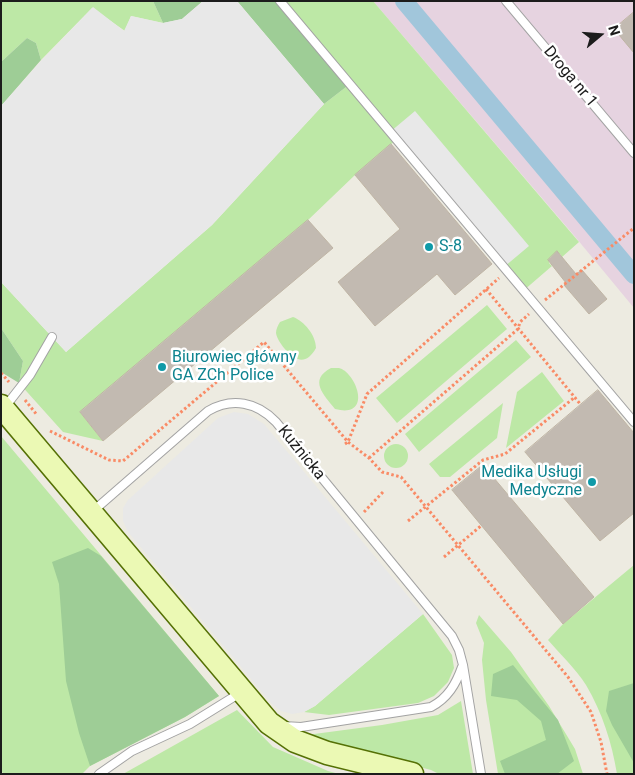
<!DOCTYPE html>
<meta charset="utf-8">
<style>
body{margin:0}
#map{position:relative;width:635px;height:775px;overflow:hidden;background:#edebe1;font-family:Roboto,sans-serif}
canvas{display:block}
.frame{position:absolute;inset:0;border:2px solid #1c1c1c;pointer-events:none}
.north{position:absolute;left:575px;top:10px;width:50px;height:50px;-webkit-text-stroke:4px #fff;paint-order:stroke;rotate:72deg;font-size:14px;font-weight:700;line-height:20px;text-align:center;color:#1c1c1c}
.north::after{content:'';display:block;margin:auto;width:18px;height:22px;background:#1c1c1c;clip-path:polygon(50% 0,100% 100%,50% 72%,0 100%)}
</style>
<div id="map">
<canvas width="635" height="775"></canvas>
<div class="frame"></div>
<div class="north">N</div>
</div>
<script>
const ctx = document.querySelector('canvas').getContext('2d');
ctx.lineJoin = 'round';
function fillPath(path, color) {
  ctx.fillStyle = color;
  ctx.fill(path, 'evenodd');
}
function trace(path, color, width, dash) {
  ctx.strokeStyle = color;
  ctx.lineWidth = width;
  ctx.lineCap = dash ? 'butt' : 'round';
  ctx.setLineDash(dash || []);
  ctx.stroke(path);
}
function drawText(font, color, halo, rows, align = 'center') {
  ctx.font = font + ' Roboto,sans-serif';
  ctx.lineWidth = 5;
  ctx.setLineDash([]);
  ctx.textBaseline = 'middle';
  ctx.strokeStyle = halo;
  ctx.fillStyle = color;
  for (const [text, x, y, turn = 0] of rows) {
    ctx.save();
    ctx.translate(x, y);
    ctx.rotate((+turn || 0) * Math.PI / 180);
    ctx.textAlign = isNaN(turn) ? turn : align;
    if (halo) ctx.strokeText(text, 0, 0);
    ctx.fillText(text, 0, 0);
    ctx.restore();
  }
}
const industrial = new Path2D(`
 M373 1H634V308L572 233Z`);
const grass = new Path2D(`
 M1 1H153L163 23 131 16 125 31 92 8 41 60 36 43 27 38 1 62Z
 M280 1H373L579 242 562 257 560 254H555L550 258 549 263 552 266 523 291 396 140 355 175 307 221 80 412 103 441 63 432 19 383 23 361 1 328V282L66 352 212 225 324 104 350 84Z
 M487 305 507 329 397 423 376 398Z
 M293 317C304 321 316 335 316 348 306 366 295 361 284 348 281 344 277 339 276 333 276 329 278 325 280 322Z
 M516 340 531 357 419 452 405 434Z
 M331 368C331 368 338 368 339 368 356 372 374 419 335 409 324 395 308 380 331 368Z
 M542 372 564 401 506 448 517 392Z
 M503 403 497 438 450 477H440L429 464Z
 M1 436 219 696 185 717 90 766 82 774H4L1 771Z
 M384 456a12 12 0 1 1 24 0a12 12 0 1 1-24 0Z
 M634 565V774H617C612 743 602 712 586 685 576 669 560 654 548 640L563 624Z
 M423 614 452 655 454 668 448 682 434 696 418 703 329 715 304 712 315 706Z
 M479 615 511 652 549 706 575 749 583 774H498L486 700 482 660 484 643 476 623Z
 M461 701 473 774H439L431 770 299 736 382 725 438 715Z
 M237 710 273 747 328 771 339 774H123Z`);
const forest = new Path2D(`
 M153 1H203L182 19 163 23Z
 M237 1H280L350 84 324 104Z
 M27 38 36 43 41 60 1 106V62Z
 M1 328 23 361 19 383 1 372Z
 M88 548 101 556 219 696 185 717 90 766 79 733 66 681 59 584 52 562Z
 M513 665 558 720 574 761 557 774H505L500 761 546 740 541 721 517 700 491 696 493 674Z
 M634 683V763L612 725 606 711 609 691Z`);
const parking = new Path2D(`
 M203 1H237L324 104 212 225 66 352 1 282V106L42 60 93 7 124 31 131 16 163 23 182 19Z
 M415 111 529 246 504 267 390 132Z
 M234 412 248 414 264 424 423 614 315 706 304 712 292 714 281 711 272 704 128 532 123 521V508L128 500 218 418Z`);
const canal = new Path2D(`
 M404 1 634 275`);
const building = new Path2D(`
 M634 12V53L614 29Z
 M391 144 492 264 455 295 437 274 375 326 338 282 400 229 355 175Z
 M308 220 333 248 103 441 80 412Z
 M557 251 576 274 582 270 607 299 589 314 564 285 566 283 548 260Z
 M598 390 634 433V513L600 541 525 452Z
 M483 465 594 597 563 624 452 490Z`);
const path = new Path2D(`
 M486 289 581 405
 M545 300 634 228
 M1 373 9 382
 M25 400 37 415
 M50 431 109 460 123 461 264 342 348 442 369 458 382 472 401 477 568 677 591 712 601 742 607 774
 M345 444 348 442 367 394 499 278
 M369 458 518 329 520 322 529 314
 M364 512 384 491
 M408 521 483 460 505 454 575 397
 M444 557 482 525`);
const lane = new Path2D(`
 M280 1 634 422
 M506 1 634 153
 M5 407 30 375 52 337
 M92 512 208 411C232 397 257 402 276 422L452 636 459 650 463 665 481 774
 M284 726 301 727 431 707C448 698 456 684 462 667
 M99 774 132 751 190 724 240 693`);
const secondary = new Path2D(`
 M1 406 269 723 295 741 327 753 412 774`);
const markers = [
 [429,247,5,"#0f9aa8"],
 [162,367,5,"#0f9aa8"],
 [592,482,5,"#0f9aa8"]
];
const streetNames = [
 ["Droga nr 1",570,77,50],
 ["Kuźnicka",301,453,51]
];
const cultureNames = [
 ["S-8",439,247],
 ["Biurowiec główny",172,358],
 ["GA ZCh Police",172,376],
 ["Medika Usługi",582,473,"right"],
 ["Medyczne",582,491,"right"]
];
fillPath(industrial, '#e6d3e0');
fillPath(grass, '#bde8a6');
fillPath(forest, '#9ecd96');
fillPath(parking, '#e8e8e8');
trace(canal, '#a1c6db', 18);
fillPath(building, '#c2bab1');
trace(building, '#bfb4a4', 1);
trace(lane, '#a3a3a3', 10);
trace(secondary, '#557105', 25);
trace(path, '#f98b66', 3, [2.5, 2.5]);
trace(lane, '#fff', 8);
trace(secondary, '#ebf9b4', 22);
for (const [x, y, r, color] of markers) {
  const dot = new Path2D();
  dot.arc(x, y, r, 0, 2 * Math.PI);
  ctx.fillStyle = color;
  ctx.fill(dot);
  trace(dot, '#fff', 2);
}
drawText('16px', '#1c1c1c', '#fff', streetNames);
drawText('16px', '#0d838f', '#fff', cultureNames, 'left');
</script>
